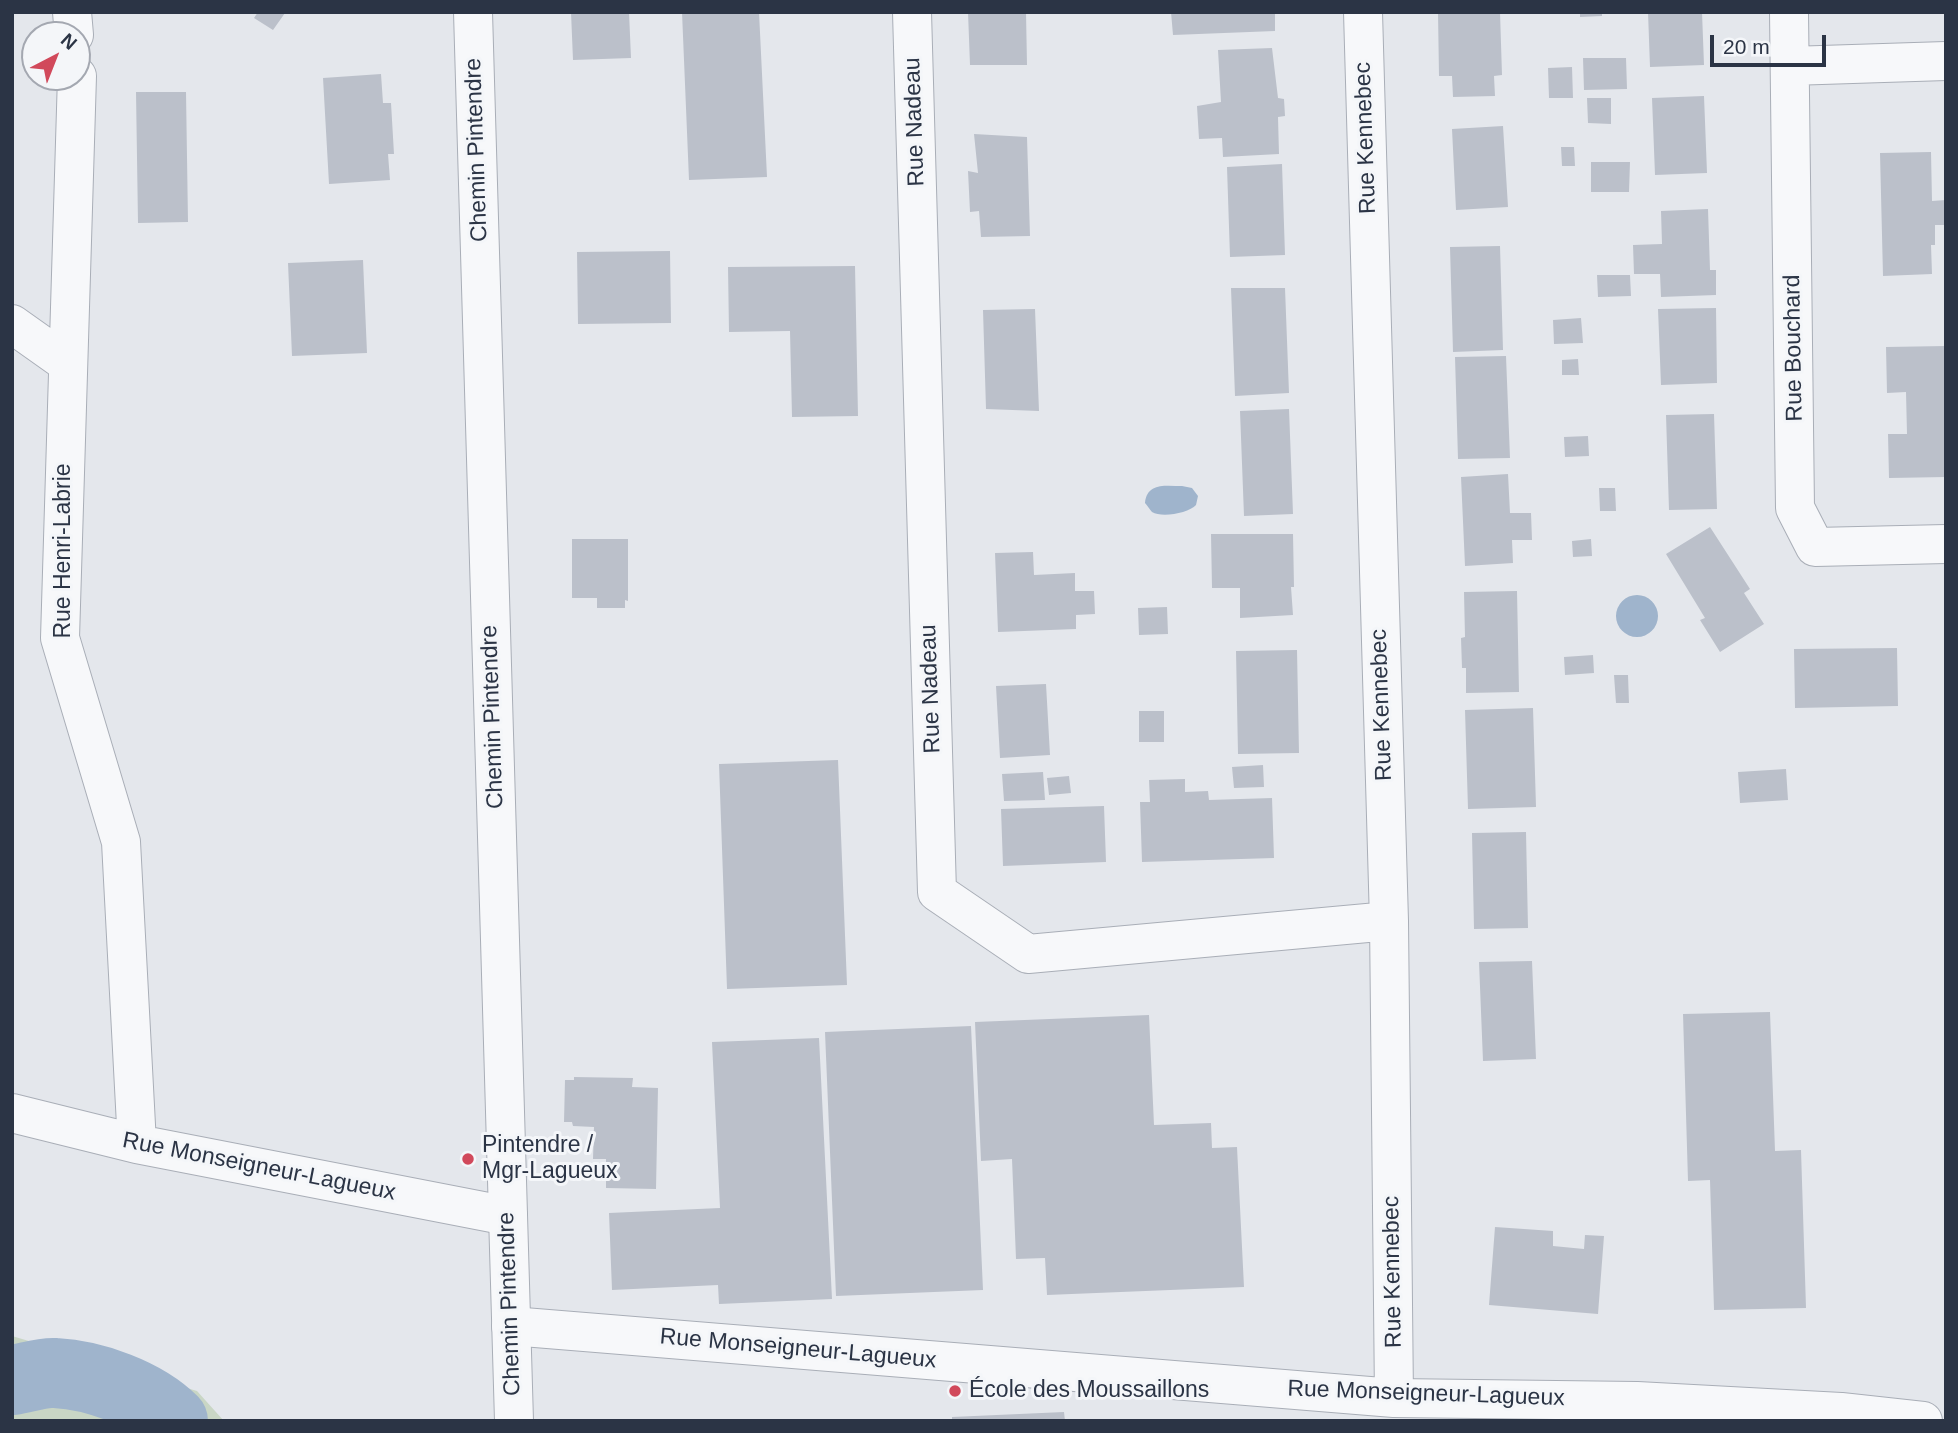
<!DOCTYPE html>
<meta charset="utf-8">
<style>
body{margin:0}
#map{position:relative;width:1958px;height:1433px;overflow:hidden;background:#e4e7ec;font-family:Helvetica,sans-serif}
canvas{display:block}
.frame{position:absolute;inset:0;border:14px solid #2b3445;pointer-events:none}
.north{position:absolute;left:21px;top:21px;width:70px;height:70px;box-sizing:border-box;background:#f4f6f9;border:2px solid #a4a8b1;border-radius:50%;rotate:42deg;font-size:19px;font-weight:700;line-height:28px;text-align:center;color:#2b3445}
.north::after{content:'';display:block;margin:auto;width:24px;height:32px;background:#d1495b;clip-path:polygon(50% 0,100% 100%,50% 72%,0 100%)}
.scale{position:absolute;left:1710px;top:35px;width:116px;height:32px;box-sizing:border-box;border:4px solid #2b3445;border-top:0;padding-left:9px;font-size:21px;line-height:24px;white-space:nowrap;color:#2b3445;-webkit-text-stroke:5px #f4f6f9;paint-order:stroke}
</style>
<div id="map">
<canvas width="1958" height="1433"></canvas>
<div class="frame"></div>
<div class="north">N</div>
<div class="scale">20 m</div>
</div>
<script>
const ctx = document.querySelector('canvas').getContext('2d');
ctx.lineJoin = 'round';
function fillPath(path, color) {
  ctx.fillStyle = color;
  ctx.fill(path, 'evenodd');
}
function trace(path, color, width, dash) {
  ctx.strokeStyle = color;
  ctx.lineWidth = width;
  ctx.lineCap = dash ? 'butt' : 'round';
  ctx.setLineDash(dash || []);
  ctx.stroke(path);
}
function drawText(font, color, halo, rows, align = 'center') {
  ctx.font = font + ' Helvetica,sans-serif';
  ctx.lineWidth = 6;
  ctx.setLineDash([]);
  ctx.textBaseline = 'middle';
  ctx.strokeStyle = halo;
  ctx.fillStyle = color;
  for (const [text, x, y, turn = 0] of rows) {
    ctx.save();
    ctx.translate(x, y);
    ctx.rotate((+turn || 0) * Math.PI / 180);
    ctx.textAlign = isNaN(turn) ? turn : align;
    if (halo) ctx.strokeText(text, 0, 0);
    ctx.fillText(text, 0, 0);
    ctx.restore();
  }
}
const green = new Path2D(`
 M12 1336 197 1391 224 1421H12Z`);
const water = new Path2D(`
 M1182 486 1192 488 1198 496 1196 505C1189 513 1162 518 1152 512 1150 510 1147 505 1145 503 1147 482 1166 486 1182 486Z
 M1616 616a21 21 0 1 1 42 0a21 21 0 1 1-42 0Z`);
const river = new Path2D(`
 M12 1380C26 1378 42 1372 55 1373 94 1375 145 1393 173 1421`);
const building = new Path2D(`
 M258 12H283L285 13 273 30 254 18Z
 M571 12H629L631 58 573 60Z
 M682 12H759L767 177 689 180Z
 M968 12H1026L1027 65H970Z
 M1171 12H1275V31L1173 35Z
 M1438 12H1500L1502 75 1494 76 1495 96 1453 97 1452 76H1439Z
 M1580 12H1602V16L1580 17Z
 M1648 12H1702L1704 65 1650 67Z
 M1272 48 1278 98 1284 99 1285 116 1278 117 1279 154 1223 157 1222 138 1199 139 1197 106 1221 102 1218 50Z
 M1583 58H1626L1627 89 1584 90Z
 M1572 67 1573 98H1549L1548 68Z
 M381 74 383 103H391L394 154H388L390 180 329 184 323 78Z
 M136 92H186L188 222 138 223Z
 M1704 96 1707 173 1655 175 1652 98Z
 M1587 98H1611V124L1588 123Z
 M1503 126 1508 207 1456 210 1452 129Z
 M974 134 1027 137 1030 236 981 237 979 211 970 212 968 171 978 173Z
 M1561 147H1574L1575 166H1562Z
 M1931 152 1932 201 1946 200V225H1935V245H1931L1932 274 1883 276 1880 153Z
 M1591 162H1630L1629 192H1591Z
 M1282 164 1285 255 1230 257 1227 167Z
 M1708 209 1710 270H1716V295L1661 297 1660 274H1634L1633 245 1662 244 1661 211Z
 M1500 246 1503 350 1453 352 1450 247Z
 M670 251 671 323 578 324 577 252Z
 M363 260 367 353 292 356 288 263Z
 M855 266 858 416 792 417 790 331 729 332 728 267Z
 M1597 275H1630L1631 296 1598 297Z
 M1231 288H1285L1289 393 1235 396Z
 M1716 308 1717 383 1661 385 1658 309Z
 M1035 309 1039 411 986 409 983 310Z
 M1581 318 1583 343 1554 344 1553 320Z
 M1946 346V477L1889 478 1888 434H1907L1906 392 1887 393 1886 347Z
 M1506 356 1510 458 1458 459 1455 357Z
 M1578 359 1579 375H1562V360Z
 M1289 409 1293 514 1244 516 1240 411Z
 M1714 414 1717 509 1669 510 1666 415Z
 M1588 436 1589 456 1565 457 1564 437Z
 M1508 474 1510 513H1531L1532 540H1512L1513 563 1465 566 1461 477Z
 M1599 488H1615L1616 511H1600Z
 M1710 527 1750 589 1744 593 1764 624 1720 652 1700 620 1705 618 1666 554Z
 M1211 534H1293L1294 587H1291L1293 615 1240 618V588H1212Z
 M572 539H628V601L625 600V608H597V598H572Z
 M1591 539 1592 556 1573 557 1572 541Z
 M1033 552 1034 575 1075 573V591H1094L1095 614 1076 615V629L998 632 995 553Z
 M1517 591 1519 692 1466 693V668H1462L1461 638 1465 637 1464 592Z
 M1167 607 1168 634 1139 635 1138 608Z
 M1897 648 1898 706 1795 708 1794 649Z
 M1297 650 1299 753 1238 754 1236 651Z
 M1593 655 1594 673 1565 675 1564 657Z
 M1614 675H1628L1629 703H1616Z
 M1046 684 1050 755 1000 758 996 686Z
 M1533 708 1536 807 1468 809 1465 710Z
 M1139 711H1164V742H1139Z
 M838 760 847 985 727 989 719 764Z
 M1263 765 1264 787 1234 788 1232 767Z
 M1786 769 1788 800 1740 803 1738 772Z
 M1043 772 1045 800 1004 801 1002 774Z
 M1069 776 1071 793 1049 795 1047 778Z
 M1185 779V792L1208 791 1209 800 1272 798 1274 858 1142 862 1140 802H1150L1149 780Z
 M1104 806 1106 862 1003 866 1001 809Z
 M1526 832 1528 928 1474 929 1472 833Z
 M1532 961 1536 1059 1483 1061 1479 962Z
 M1770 1012 1775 1151 1801 1150 1806 1308 1714 1310 1710 1180 1688 1181 1683 1014Z
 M1149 1015 1154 1125 1211 1123 1212 1148 1237 1147 1244 1287 1047 1295 1045 1258 1016 1259 1012 1159 981 1161 975 1022Z
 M971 1026 983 1290 836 1296 825 1032Z
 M819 1038 832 1299 719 1304 718 1285 612 1290 609 1213 720 1208 712 1042Z
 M574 1077 633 1078 632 1087 658 1088 656 1189 606 1188V1159H593L594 1127 573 1126 572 1122H564L565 1080H574Z
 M1495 1227 1553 1231V1246L1584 1249 1585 1235 1604 1236 1598 1314 1489 1305Z
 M1064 1412 1065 1421H952V1417Z`);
const minor = new Path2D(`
 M72 12 74 35
 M912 12 937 892 1028 954 1389 921
 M1363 12 1389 921 1394 1398
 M1789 12 1795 508 1815 547 1946 544
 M1790 66 1946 61
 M77 76 60 638 121 842 137 1144
 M12 324 67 363
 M12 1113 137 1144 508 1216
 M511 1326 1394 1398 1637 1401 1841 1412 1923 1421`);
const tertiary = new Path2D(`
 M473 12 514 1421`);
const markers = [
 [468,1159,7,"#d1495b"],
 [955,1391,7,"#d1495b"]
];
const streetNames = [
 ["Rue Nadeau",915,122,-92],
 ["Rue Kennebec",1366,138,-92],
 ["Chemin Pintendre",477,150,-92],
 ["Rue Bouchard",1794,348,-91],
 ["Rue Henri-Labrie",64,551,-90],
 ["Rue Nadeau",931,689,-92],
 ["Rue Kennebec",1382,705,-92],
 ["Chemin Pintendre",493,717,-92],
 ["Rue Monseigneur-Lagueux",259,1167,11],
 ["Rue Kennebec",1393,1272,-91],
 ["Chemin Pintendre",510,1304,-92],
 ["Rue Monseigneur-Lagueux",798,1349,5],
 ["Rue Monseigneur-Lagueux",1426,1394,2]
];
const poiNames = [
 ["Pintendre /",482,1146],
 ["Mgr-Lagueux",482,1172],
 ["École des Moussaillons",969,1391]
];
fillPath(green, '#c9d6c5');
fillPath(water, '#9fb4cc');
trace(river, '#9fb4cc', 70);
fillPath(building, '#bbc0ca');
trace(minor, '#a9aeb7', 40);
trace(tertiary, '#a9aeb7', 40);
trace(minor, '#f7f8fa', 38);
trace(tertiary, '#f7f8fa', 38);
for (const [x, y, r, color] of markers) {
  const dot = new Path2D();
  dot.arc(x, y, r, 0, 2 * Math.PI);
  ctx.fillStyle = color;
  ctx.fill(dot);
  trace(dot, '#f4f6f9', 2.5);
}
drawText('23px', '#2b3445', '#f4f6f9', streetNames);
drawText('23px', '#2b3445', '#f4f6f9', poiNames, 'left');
</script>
